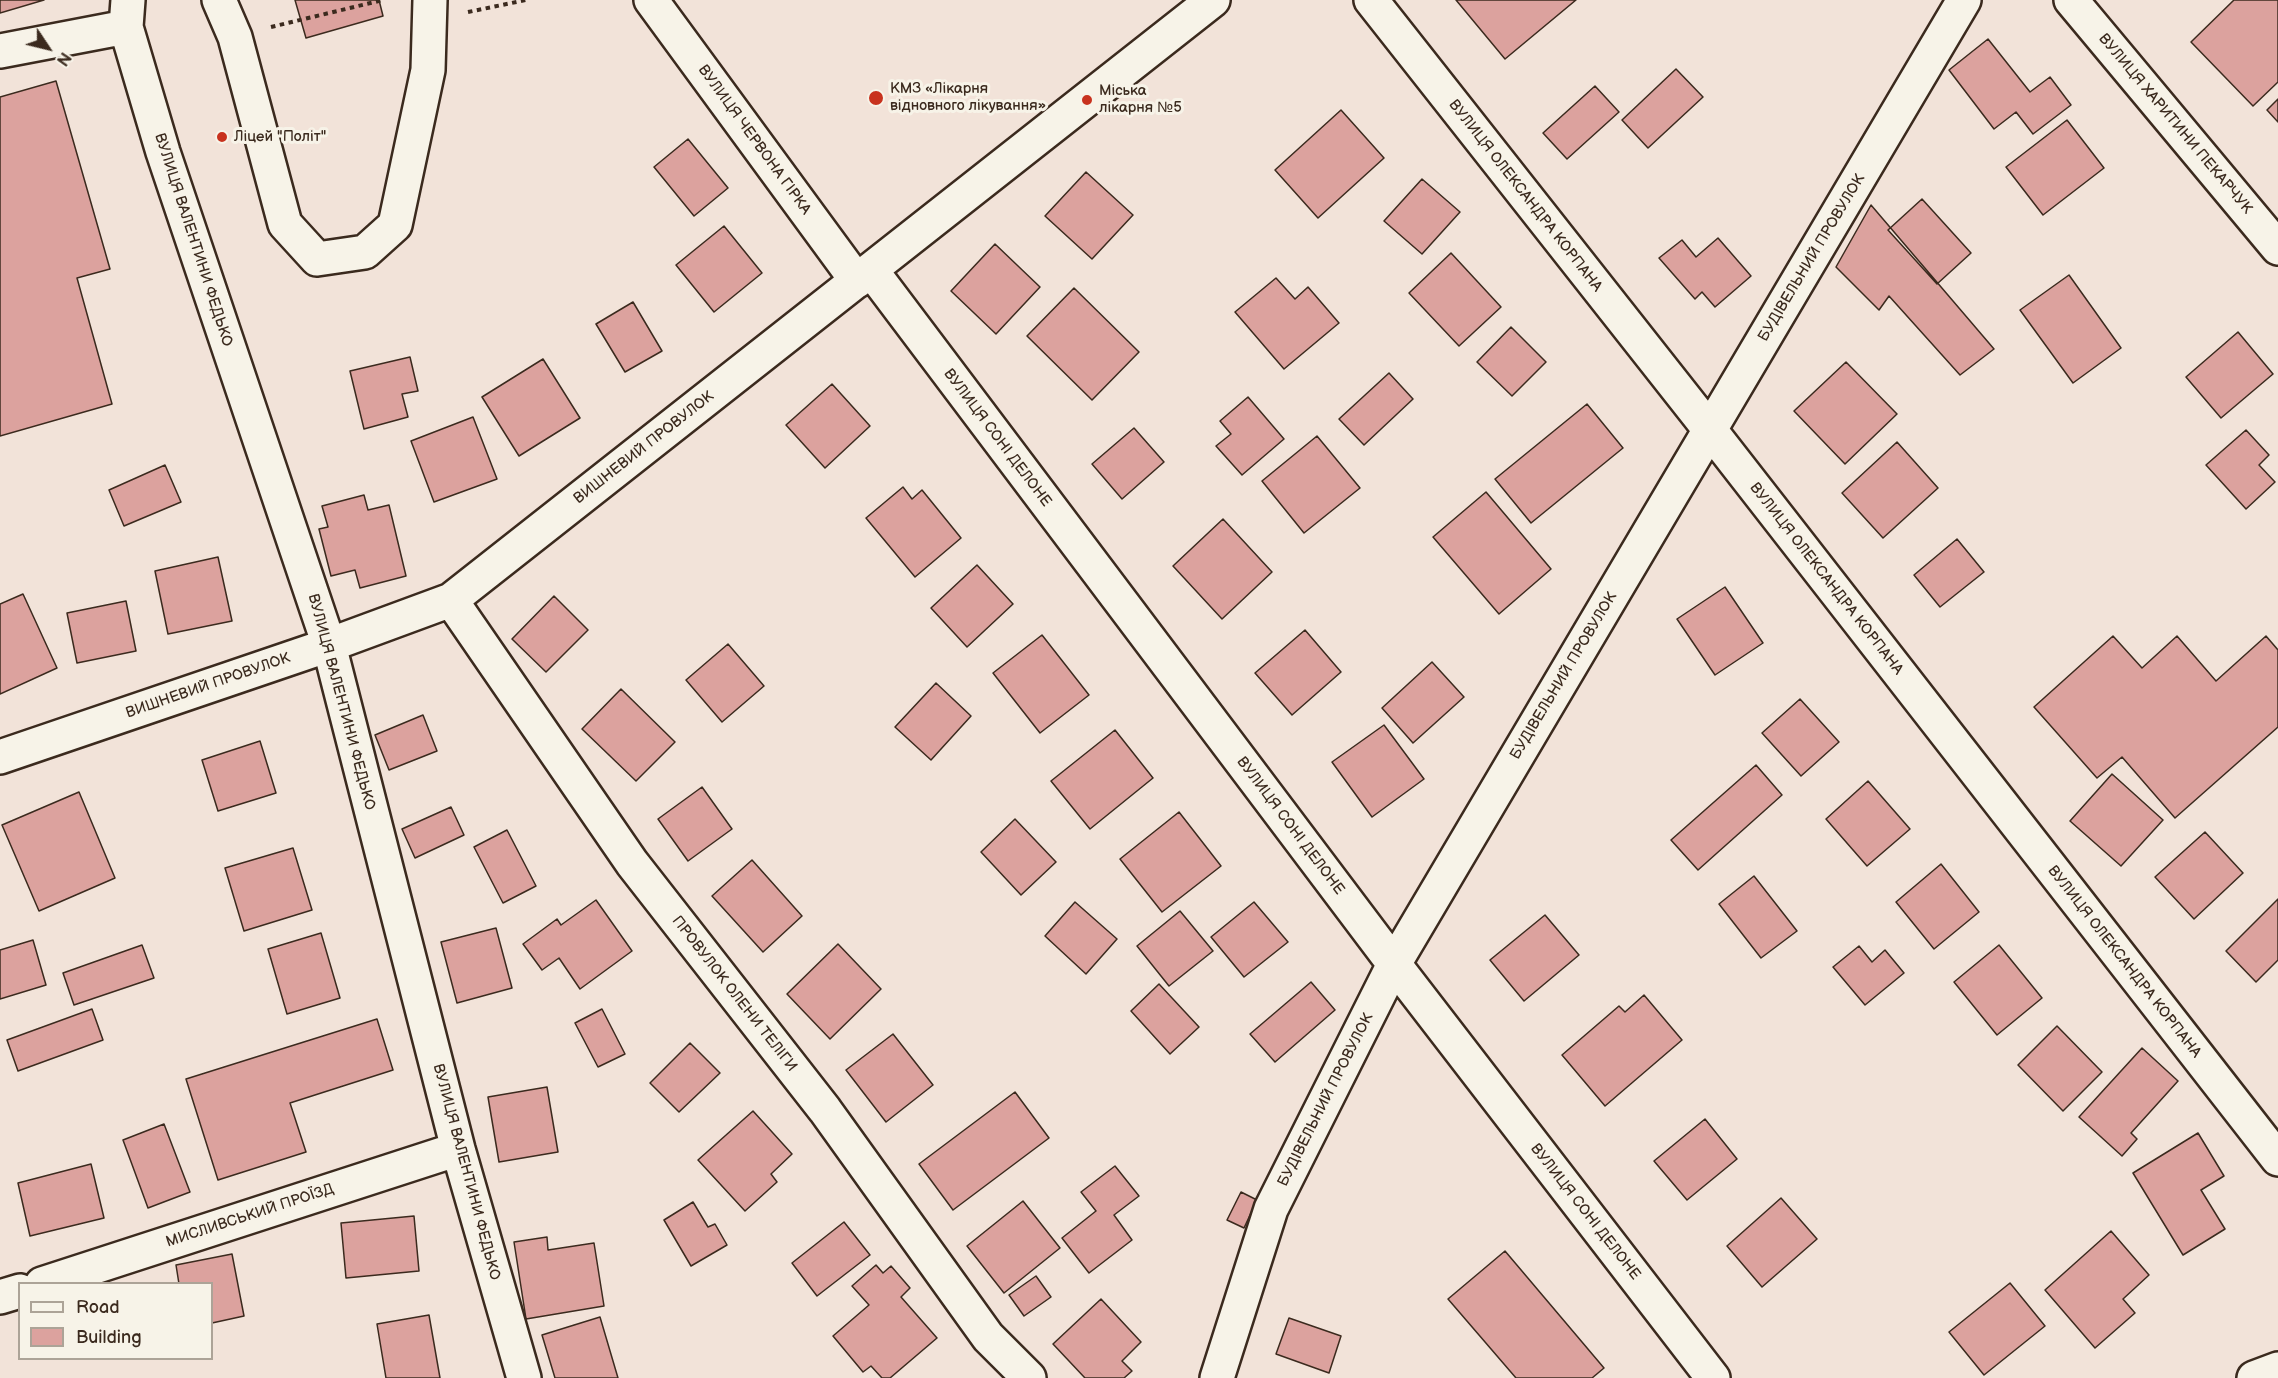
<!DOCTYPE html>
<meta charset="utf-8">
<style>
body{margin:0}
#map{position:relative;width:2278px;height:1378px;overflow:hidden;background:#f2e3d9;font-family:"Balsamiq Sans",sans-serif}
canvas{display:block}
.legend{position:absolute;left:18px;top:1282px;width:195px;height:78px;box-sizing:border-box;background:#f7f3e8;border:2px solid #aca397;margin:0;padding:8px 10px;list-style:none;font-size:18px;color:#3b2a1e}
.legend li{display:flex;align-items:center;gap:12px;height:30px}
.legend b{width:30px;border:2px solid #aca397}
.north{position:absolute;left:18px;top:18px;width:60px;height:60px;-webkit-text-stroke:4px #f7f3e8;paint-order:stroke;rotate:125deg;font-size:16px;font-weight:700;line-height:24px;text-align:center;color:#3b2a1e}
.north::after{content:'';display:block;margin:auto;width:21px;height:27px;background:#3b2a1e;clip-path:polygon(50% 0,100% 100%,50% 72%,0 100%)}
</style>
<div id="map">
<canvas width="2278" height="1378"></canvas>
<ul class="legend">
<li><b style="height:8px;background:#f7f3e8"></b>Road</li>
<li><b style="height:16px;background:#dca29e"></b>Building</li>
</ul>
<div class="north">N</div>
</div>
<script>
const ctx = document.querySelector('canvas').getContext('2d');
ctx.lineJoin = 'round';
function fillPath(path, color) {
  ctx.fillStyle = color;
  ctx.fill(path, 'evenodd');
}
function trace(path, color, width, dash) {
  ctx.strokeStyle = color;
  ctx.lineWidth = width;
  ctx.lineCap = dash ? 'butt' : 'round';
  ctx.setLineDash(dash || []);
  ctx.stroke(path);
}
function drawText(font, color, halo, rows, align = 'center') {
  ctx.font = font + ' "Balsamiq Sans",sans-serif';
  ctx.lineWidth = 6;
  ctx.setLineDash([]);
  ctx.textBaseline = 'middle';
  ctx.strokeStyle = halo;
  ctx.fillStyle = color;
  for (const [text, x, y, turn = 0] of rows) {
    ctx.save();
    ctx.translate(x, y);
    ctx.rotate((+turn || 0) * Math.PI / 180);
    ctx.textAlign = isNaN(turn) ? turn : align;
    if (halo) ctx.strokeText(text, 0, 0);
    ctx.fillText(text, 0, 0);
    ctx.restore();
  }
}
const building = new Path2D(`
 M0 0H44L0 13Z
 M295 0H379L383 16 306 38Z
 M1456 0H1576L1505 59Z
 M2234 0H2278V82L2253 106 2191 42Z
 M1988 39 2030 92 2050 77 2071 105 2033 134 2016 112 1994 129 1949 70Z
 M1676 69 1703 97 1648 148 1622 120Z
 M56 81 110 269 77 278 112 404 0 436V97Z
 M1595 86 1619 112 1567 159 1543 133Z
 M2278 99V122L2267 110Z
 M1341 110 1384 158 1318 218 1275 170Z
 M2067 120 2104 168 2043 215 2006 167Z
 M688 139 728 188 694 216 654 167Z
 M1086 172 1133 215 1092 259 1045 216Z
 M1422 179 1460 212 1422 254 1384 221Z
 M1922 199 1971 253 1937 284 1888 230Z
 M1871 205 1994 349 1960 375 1889 296 1879 310 1836 267Z
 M724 226 762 273 714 312 676 265Z
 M1718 238 1751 276 1715 307 1702 292 1695 299 1659 258 1682 240 1696 257Z
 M995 244 1040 287 996 334 951 291Z
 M1451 253 1501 307 1459 346 1409 293Z
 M2069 275 2121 348 2073 383 2020 310Z
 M1276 278 1295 299 1308 287 1339 323 1284 369 1235 312Z
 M1074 288 1139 352 1092 400 1027 336Z
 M633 302 662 351 625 372 596 324Z
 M1511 327 1546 362 1512 396 1477 362Z
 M2238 332 2273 374 2221 418 2186 377Z
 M410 357 418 391 402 394 408 417 364 429 350 371Z
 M543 359 580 418 519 456 482 397Z
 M1846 362 1897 414 1845 464 1794 411Z
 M1389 373 1413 399 1364 445 1339 419Z
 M832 384 870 426 825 468 786 425Z
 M1248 397 1284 439 1242 475 1216 446 1231 434 1220 421Z
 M1587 404 1623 448 1531 523 1495 479Z
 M473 417 497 479 434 502 411 441Z
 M1134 428 1164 462 1122 499 1092 464Z
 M2246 430 2269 455 2259 465 2275 482 2246 509 2206 465Z
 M1317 436 1360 488 1304 533 1262 481Z
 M1897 442 1938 488 1883 538 1842 493Z
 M165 465 181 502 124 526 109 490Z
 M903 487 912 499 922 490 961 538 915 577 866 518Z
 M1486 492 1551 569 1499 614 1433 537Z
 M364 495 368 510 389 505 406 576 360 588 355 570 331 576 319 529 328 527 322 506Z
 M1223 519 1272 572 1222 619 1173 566Z
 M1957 539 1984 572 1940 607 1914 575Z
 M218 557 232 621 168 634 155 571Z
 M977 565 1013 604 967 647 931 608Z
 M1725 587 1763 643 1715 675 1677 619Z
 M23 594 57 668 0 694V604Z
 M554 596 588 630 546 672 512 639Z
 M126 601 136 651 77 663 67 613Z
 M1305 630 1341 672 1292 715 1255 673Z
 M1042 635 1089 695 1040 733 993 673Z
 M2113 636 2142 668 2177 636 2216 681 2266 636 2278 650V727L2175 818 2122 757 2097 778 2034 707Z
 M728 644 764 686 722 722 686 680Z
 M1432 662 1464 697 1413 743 1382 708Z
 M936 683 971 716 931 760 895 727Z
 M621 689 675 742 636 781 582 729Z
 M1800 699 1839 742 1801 776 1762 733Z
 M423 715 437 751 389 770 375 735Z
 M1384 725 1424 779 1372 817 1332 762Z
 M1115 730 1153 778 1090 829 1051 781Z
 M260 741 276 793 218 811 202 760Z
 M1756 765 1782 795 1698 870 1671 840Z
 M2112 774 2163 820 2121 866 2070 821Z
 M1868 781 1910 829 1867 866 1826 819Z
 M702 787 732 829 688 861 658 819Z
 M79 792 115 878 39 911 2 825Z
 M451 807 464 835 415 858 402 829Z
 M1179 812 1221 866 1162 912 1120 859Z
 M1015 819 1056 862 1021 895 981 852Z
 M507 830 536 886 503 903 474 847Z
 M2205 832 2243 873 2194 919 2155 877Z
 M293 848 312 910 244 931 225 868Z
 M752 860 802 916 763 952 712 896Z
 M1941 864 1979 912 1934 949 1896 902Z
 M1754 876 1797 931 1761 958 1719 904Z
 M2278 899V960L2256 982 2226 951Z
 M596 900 632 951 580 989 559 958 542 970 523 944 557 919 561 925Z
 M1075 902 1117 939 1086 974 1045 936Z
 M1254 902 1288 942 1244 977 1211 937Z
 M1180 911 1213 951 1169 986 1137 946Z
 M1545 915 1579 955 1524 1001 1490 960Z
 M496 928 512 988 457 1003 441 942Z
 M321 933 340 998 287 1014 268 949Z
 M33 940 46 985 0 999V950Z
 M838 944 881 989 830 1039 787 994Z
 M142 945 154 978 74 1005 63 973Z
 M1999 945 2042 998 1997 1035 1954 982Z
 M1859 946 1872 962 1885 950 1904 973 1865 1005 1833 967Z
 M1311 982 1335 1010 1275 1062 1250 1034Z
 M1159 984 1199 1027 1170 1054 1131 1011Z
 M1644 995 1682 1040 1605 1106 1562 1055 1619 1006 1625 1012Z
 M92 1009 103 1040 18 1071 7 1040Z
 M602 1009 625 1054 598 1067 575 1023Z
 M377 1019 393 1070 290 1103 306 1152 218 1180 186 1079Z
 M2057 1026 2102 1072 2063 1111 2018 1065Z
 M893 1034 933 1085 886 1122 846 1070Z
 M690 1043 720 1073 679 1112 650 1083Z
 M2142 1048 2178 1081 2131 1133 2137 1139 2122 1156 2079 1117Z
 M547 1087 558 1152 499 1162 488 1097Z
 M1015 1092 1049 1138 953 1210 919 1164Z
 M753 1111 792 1154 771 1174 777 1182 745 1211 698 1160Z
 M1705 1119 1737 1159 1687 1200 1654 1161Z
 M164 1124 190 1192 148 1208 123 1140Z
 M2198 1133 2224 1176 2201 1190 2225 1229 2183 1255 2133 1173Z
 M91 1164 104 1218 30 1236 18 1183Z
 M1115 1166 1139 1196 1114 1215 1132 1240 1089 1273 1062 1238 1096 1211 1081 1192Z
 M1241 1192 1257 1200 1244 1228 1227 1220Z
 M1781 1198 1817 1239 1762 1287 1727 1246Z
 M1023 1201 1060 1248 1004 1293 967 1246Z
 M693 1202 708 1227 715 1224 727 1245 691 1266 664 1220Z
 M414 1216 419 1271 346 1278 341 1223Z
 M844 1222 870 1255 817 1296 792 1263Z
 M2111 1231 2149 1275 2123 1299 2135 1313 2095 1348 2045 1290Z
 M547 1237 548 1250 594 1243 604 1306 526 1319 514 1242Z
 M1505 1251 1604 1368 1592 1378H1516L1448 1299Z
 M232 1254 244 1316 212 1323V1284H179L176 1265Z
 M876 1265 883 1273 891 1266 910 1288 901 1297 937 1338 890 1378H882L871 1366 863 1372 833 1336 869 1305 852 1286Z
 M1036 1276 1051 1297 1024 1316 1009 1295Z
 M2010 1283 2045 1326 1984 1375 1949 1332Z
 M1101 1299 1141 1342 1122 1361 1132 1371 1124 1378H1085L1053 1344Z
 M429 1315 440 1378H386L377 1324Z
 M600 1317 618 1378H555L542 1335Z
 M1289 1318 1341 1336 1329 1373 1276 1354Z`);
const path = new Path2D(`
 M468 12 526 0
 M271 27 383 0`);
const minor = new Path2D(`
 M128 0 126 27 163 152 329 645 458 1149 524 1378
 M219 0 235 37 285 224 317 259 365 252 395 225 428 70 430 0
 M651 0 857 281
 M1371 0 1710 430 2278 1159
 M2071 0 2278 248
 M0 51 126 27
 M871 270 1394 964 1713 1378
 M451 600 632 863 825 1110 988 1337 1029 1378
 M0 757 329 645 451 600 1213 0
 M42 1284 458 1149
 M0 1297 20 1291
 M1217 1378 1271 1209 1394 964 1964 0`);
const major = new Path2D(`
 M2254 1378 2278 1369`);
const markers = [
 [876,98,8,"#c8321e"],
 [1087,100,6,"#c8321e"],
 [222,137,6,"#c8321e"]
];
const poiNames = [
 ["КМЗ «Лікарня",890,89],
 ["відновного лікування»",890,106],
 ["Міська",1099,91],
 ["лікарня №5",1099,108],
 ["Ліцей \"Політ\"",234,137]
];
const streetNames = [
 ["ВУЛИЦЯ ХАРИТИНИ ПЕКАРЧУК",2175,124,50],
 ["ВУЛИЦЯ ЧЕРВОНА ГІРКА",754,140,54],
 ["ВУЛИЦЯ ОЛЕКСАНДРА КОРПАНА",1525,196,52],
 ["ВУЛИЦЯ ВАЛЕНТИНИ ФЕДЬКО",193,240,72],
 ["БУДІВЕЛЬНИЙ ПРОВУЛОК",1812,258,-59],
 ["ВУЛИЦЯ СОНІ ДЕЛОНЕ",997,438,53],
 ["ВИШНЕВИЙ ПРОВУЛОК",644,448,-38],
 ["ВУЛИЦЯ ОЛЕКСАНДРА КОРПАНА",1826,579,52],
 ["БУДІВЕЛЬНИЙ ПРОВУЛОК",1564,676,-59],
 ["ВИШНЕВИЙ ПРОВУЛОК",208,686,-19],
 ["ВУЛИЦЯ ВАЛЕНТИНИ ФЕДЬКО",341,702,75],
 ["ВУЛИЦЯ СОНІ ДЕЛОНЕ",1290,826,53],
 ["ВУЛИЦЯ ОЛЕКСАНДРА КОРПАНА",2124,962,52],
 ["ПРОВУЛОК ОЛЕНИ ТЕЛІГИ",734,994,52],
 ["БУДІВЕЛЬНИЙ ПРОВУЛОК",1326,1100,-63],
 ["ВУЛИЦЯ ВАЛЕНТИНИ ФЕДЬКО",466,1172,75],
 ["ВУЛИЦЯ СОНІ ДЕЛОНЕ",1585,1212,52],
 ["МИСЛИВСЬКИЙ ПРОЇЗД",250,1216,-18]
];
fillPath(building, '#dca29e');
trace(building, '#3b2a1e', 1.5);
trace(minor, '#3b2a1e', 38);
trace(major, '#3b2a1e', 38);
trace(path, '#3b2a1e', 4, [4.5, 4.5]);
trace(minor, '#f7f3e8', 33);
trace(major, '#f7f3e8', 33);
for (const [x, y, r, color] of markers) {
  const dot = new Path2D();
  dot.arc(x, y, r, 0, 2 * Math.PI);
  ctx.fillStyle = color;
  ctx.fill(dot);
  trace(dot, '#f7f3e8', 2);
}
drawText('15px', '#3b2a1e', '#f7f3e8', poiNames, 'left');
drawText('15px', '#3b2a1e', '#f7f3e8', streetNames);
</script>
